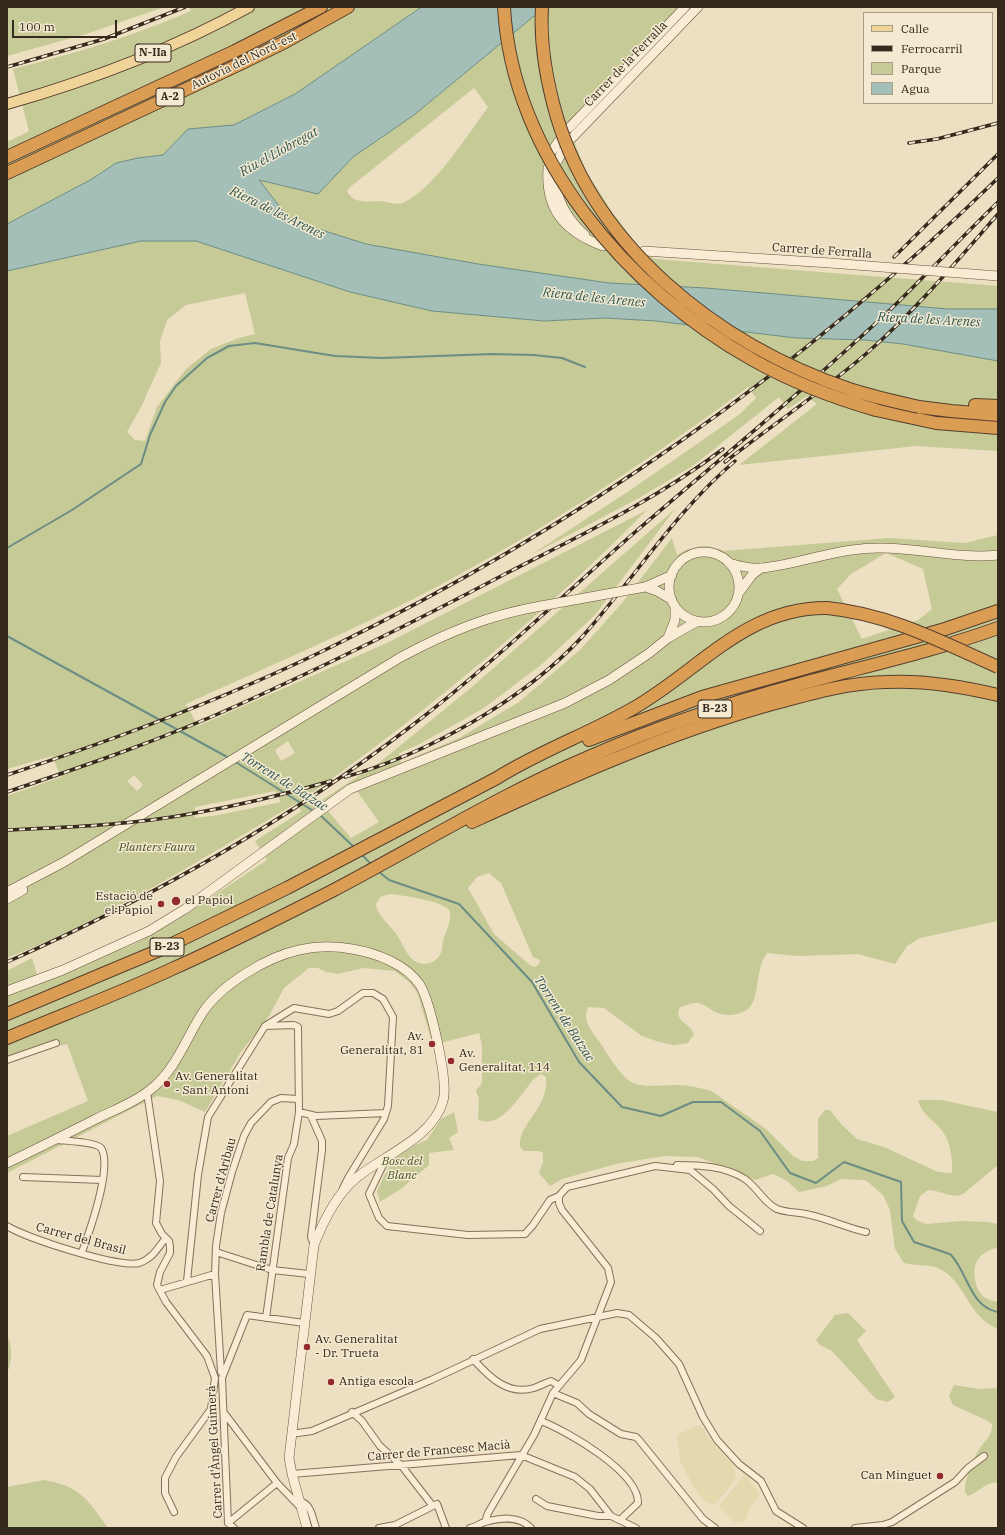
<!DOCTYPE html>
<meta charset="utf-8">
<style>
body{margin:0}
#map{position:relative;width:1005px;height:1535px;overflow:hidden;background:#eddfc1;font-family:"IBM Plex Serif",serif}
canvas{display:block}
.frame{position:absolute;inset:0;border:8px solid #36291d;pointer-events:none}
.legend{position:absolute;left:863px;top:12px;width:130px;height:92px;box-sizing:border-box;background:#f4ead1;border:1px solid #a89d89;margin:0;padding:5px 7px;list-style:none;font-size:12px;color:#36291d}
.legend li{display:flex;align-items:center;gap:8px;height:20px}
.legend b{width:20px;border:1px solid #a89d89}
.scale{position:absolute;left:12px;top:20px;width:105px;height:18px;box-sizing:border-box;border:2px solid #36291d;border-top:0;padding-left:5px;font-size:12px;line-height:14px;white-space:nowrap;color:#36291d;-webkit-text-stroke:3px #f4ead1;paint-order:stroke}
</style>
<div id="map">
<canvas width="1005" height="1535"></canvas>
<div class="frame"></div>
<ul class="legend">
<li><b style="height:5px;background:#f0d399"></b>Calle</li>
<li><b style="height:5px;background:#36291d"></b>Ferrocarril</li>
<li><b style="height:11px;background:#c5ca96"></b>Parque</li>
<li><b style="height:11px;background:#a4bfb7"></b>Agua</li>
</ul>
<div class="scale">100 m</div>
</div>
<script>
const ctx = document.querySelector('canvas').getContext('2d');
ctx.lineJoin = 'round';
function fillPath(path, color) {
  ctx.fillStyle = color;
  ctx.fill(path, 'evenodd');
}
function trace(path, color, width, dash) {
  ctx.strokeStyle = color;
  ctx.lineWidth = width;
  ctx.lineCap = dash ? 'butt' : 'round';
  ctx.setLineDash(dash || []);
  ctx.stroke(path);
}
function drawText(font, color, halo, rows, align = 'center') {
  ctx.font = font + ' "IBM Plex Serif",serif';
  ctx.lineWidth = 3;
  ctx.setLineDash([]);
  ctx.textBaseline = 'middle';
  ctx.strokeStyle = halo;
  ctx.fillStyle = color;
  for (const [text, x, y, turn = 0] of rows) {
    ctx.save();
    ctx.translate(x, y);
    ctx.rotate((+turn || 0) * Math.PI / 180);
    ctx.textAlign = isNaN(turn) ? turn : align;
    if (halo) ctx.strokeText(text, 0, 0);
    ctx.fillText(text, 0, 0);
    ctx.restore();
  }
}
const farmland = new Path2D(`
 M697 1425 703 1428 709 1439 734 1466 736 1477 729 1488 714 1505 705 1501 697 1492 680 1462 677 1435Z
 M745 1475 760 1494 748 1511 747 1518 742 1522H735L720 1508V1504Z`);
const green = new Path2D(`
 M7 7H164L86 34 7 56Z
 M189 7H422L295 94 234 125 188 129 163 155 138 158 116 163 92 179 7 224V142L29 131 13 69C76 53 131 37 191 11Z
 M545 7H703L574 141 586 171 612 212 644 254 655 259 998 286V309H948L706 288 609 283 478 264 366 244 290 220 258 180 318 194 353 157 414 115ZM474 88 488 107C469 133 433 190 403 203 395 206 385 200 377 201 365 202 353 203 347 191L349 188Z
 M141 241H196L350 292 432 311 544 321 605 318 656 321 796 338 865 340 903 344 998 361V451L916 446 739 465 817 404 807 396 788 409 779 397 694 465 639 498 531 555 632 489 740 414 756 398 748 387C645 463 538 534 425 593 347 633 265 668 186 704L198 726 387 643 647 510C543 615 429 710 309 795L316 804 380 762 472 687 675 509 595 615 542 664 484 708 418 745 399 753 401 763 459 738 519 702 580 650 622 603 672 538 677 555C692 546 707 542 723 551L889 538 965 543 998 535V921L920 938 907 946 895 964 858 954 798 956 767 953C755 968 760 997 749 1008 740 1016 726 1017 715 1012 710 1009 704 1004 698 1003 693 1002 685 1006 680 1007 673 1021 690 1023 694 1034L688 1043 683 1044 673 1045 656 1041 642 1036 604 1008 588 1007C582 1020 591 1030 598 1040 607 1052 616 1070 627 1079 639 1090 663 1084 678 1085 689 1085 700 1088 711 1091L766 1129 793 1156 802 1161H813L818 1158V1119L825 1110H830L841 1124 857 1139 884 1147 938 1172 952 1173C953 1158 950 1137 938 1126 930 1118 921 1112 918 1100H941L998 1112V1165L963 1194C951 1199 940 1190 928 1190L920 1196 913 1216 916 1220 926 1224 961 1221 988 1222 998 1224V1247C990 1250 981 1253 977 1261 972 1269 975 1287 981 1294 985 1299 992 1301 998 1302V1329C965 1315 966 1280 938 1268 928 1264 915 1266 904 1263L895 1249 890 1210 883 1195 868 1182 864 1180 841 1179 827 1186 799 1192 787 1181 773 1174 755 1180 698 1157 664 1156 616 1164 562 1179 550 1186 539 1173 543 1163V1153L539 1151H524L520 1147C517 1125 550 1107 546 1077L541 1074 534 1079C521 1093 500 1132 478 1119L479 1099 476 1090 481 1085 482 1081V1045L479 1033 433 1045 417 992 409 982 395 971 363 968 338 974 326 972 318 968H309L284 988 269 1016 241 1052 205 1112 178 1100 157 1096 7 1173V1136L88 1101 67 1044 61 1046 58 1039 7 1057V971L32 958 39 982 134 944 174 922 267 860 255 841 302 811 295 804C201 859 109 918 7 958V796L61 777 52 756 7 769V271ZM245 293 255 334 239 338 211 349 186 369 157 407 145 441 135 440 127 432 141 407 161 363 160 341 167 320 186 305ZM886 553 923 569 932 609 918 620 862 639 837 589 851 574ZM288 741 295 753 281 761 275 750ZM134 775 143 785 137 791 127 781ZM275 791 281 802 219 815 195 818V807ZM357 791 379 822 351 838 328 811 347 794ZM489 873 501 883 533 957 540 960 539 964 535 967 531 966 494 934 468 888 477 877ZM390 894C405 896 441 900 450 911 451 924 446 930 443 941 442 944 443 947 442 950 438 964 422 969 411 958 404 950 401 940 395 932 389 925 376 913 376 904L380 897Z
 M454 1112 458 1132 449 1138 454 1150 429 1153V1165L402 1188 380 1202 377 1191 392 1160 413 1146 427 1140 441 1119Z
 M848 1313 866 1331 857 1340 895 1397 888 1402 876 1399 832 1351 820 1345 816 1340 835 1315Z
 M7 1335C13 1347 12 1361 7 1373Z
 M954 1385 980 1389 998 1388V1483C988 1480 978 1493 968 1496L965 1492C964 1482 973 1460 978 1451 983 1442 993 1436 992 1424L988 1421 953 1405 949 1396Z
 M44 1480C80 1486 88 1500 108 1528H7V1487Z`);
const water = new Path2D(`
 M422 7H545L414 115 353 157 318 194 259 180 290 220 366 244 478 264 609 283 706 288 948 309H998V361L903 344 865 340 796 338 656 321 605 318 544 321 432 311 350 292 196 241H141L7 271V224L92 179 116 163 138 158 163 155 188 129 234 125 295 94Z`);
const stream = new Path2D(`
 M7 548 72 510 141 464 150 435 165 402 176 386 207 358 229 346 255 343 335 356 382 358 492 354 534 355 562 358 585 367
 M7 636 229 758
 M234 761 315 812
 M319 814 355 848
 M361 854 372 865
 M378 871 389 880 459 904 532 982 579 1062 622 1107 661 1116 693 1102H721L760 1131 790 1173 816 1183 844 1162 901 1182 902 1221 914 1242C919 1244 949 1253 951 1255 968 1273 970 1307 998 1312`);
const street = new Path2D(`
 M265 1026 294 1025 298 1027 299 1112 294 1144 288 1158 266 1318
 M7 1060 56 1043
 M147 1092 160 1181 156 1223 162 1234 169 1241 170 1247V1253L160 1272 157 1285 166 1302 207 1356 215 1378 211 1409 176 1457 165 1478V1493L174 1512
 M299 1112 316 1116 386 1113
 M311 1116 322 1141V1150L311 1237 314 1245
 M57 1140C66 1141 96 1142 101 1148 113 1166 89 1233 82 1252
 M386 1159 369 1194 379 1218 387 1226 468 1235 525 1234 533 1225 550 1200 559 1196
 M677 1165C699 1165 725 1166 745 1179 757 1187 764 1203 777 1209 788 1213 799 1212 810 1215 829 1219 847 1228 866 1232
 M23 1177 102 1180
 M559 1196 567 1187 655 1166 690 1170 713 1189 729 1206 760 1231
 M7 1226C26 1238 118 1268 139 1263 152 1259 157 1249 165 1239
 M216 1252 272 1270 309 1274
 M187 1281 198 1175 208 1117 265 1026 294 1008 329 1014 338 1011 363 993H373L383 999 393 1017 388 1106 384 1119 348 1178 343 1188
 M160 1290 215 1274
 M473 1359C489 1377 508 1396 534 1388 540 1386 545 1383 551 1381L558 1385
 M223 1374 221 1372 215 1274 216 1246 221 1213 232 1172 244 1136 251 1123 271 1102 281 1098 298 1099
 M553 1393 577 1403 589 1414 621 1434 636 1437 639 1440 703 1519 715 1528
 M352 1412 362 1421 380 1446 401 1465 432 1505
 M225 1414 277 1483 300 1507
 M541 1421C567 1431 639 1472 638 1503L620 1520
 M291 1434 312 1431 431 1380 540 1329 617 1313 629 1315 656 1338 679 1364 703 1417 717 1440 739 1464 761 1481 776 1511 803 1528
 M292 1474 521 1455 575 1477 590 1489 611 1516 636 1528
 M536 1499 547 1506 598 1516H611
 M300 1501C312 1505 312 1517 316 1528
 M485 1522 488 1513 534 1435 553 1393 581 1360 611 1282 608 1268 562 1210 559 1203V1196
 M228 1523 277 1483
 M234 1528 228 1523 222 1378 247 1315 304 1323
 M379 1528 395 1525 437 1504 446 1528
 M470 1528C476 1527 480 1523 485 1522 500 1518 519 1515 531 1528
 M855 1528 883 1525 892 1522 955 1482 968 1468 984 1456`);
const secondary = new Path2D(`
 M569 128 685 7
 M572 138 698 7
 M552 151 558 142
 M558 160 562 152
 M548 168C545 210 565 232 603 246
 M555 181C558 203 568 220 585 235
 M644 251 830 263
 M669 587a35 35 0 1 1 70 0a35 35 0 1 1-70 0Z
 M729 563C739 566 751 569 762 568 792 565 822 554 852 550 901 542 949 560 998 555
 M645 587 657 591 672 600
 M645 587 672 575
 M738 594 752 575 761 568
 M668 638 675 620V606
 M7 892 64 862 401 657C448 632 489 615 541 606
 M7 899 23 890
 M7 991 63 970 149 931 185 909 350 789 565 703 609 680 648 654 668 638 698 621
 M7 1163C37 1149 66 1134 96 1119 114 1110 134 1103 150 1090 176 1070 186 1038 203 1012 222 984 267 957 299 950 316 946 335 946 352 949 376 953 406 964 420 985 430 1002 449 1082 443 1101 433 1138 382 1156 355 1179 336 1195 323 1222 314 1245L289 1458 292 1474 307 1528`);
const primary = new Path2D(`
 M7 104C91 80 173 49 249 7`);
const highway = new Path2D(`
 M7 157 235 51 321 7
 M7 173 240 64 285 42 348 7
 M975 405 998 406
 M919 407 951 411 998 415
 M876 410 936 423 998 428
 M589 740 702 697 945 629 998 611
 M472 822C570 777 668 733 772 704 809 694 846 683 885 682 923 680 961 686 998 695
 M7 1014 162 949 287 888 497 778C540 751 588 734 632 709 698 672 745 607 827 608
 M7 1038C62 1015 118 994 172 969 226 945 279 918 332 891 418 846 501 794 591 756 659 726 729 703 800 684 866 666 934 651 998 628`);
const rail = new Path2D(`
 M7 67 104 39 185 7
 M909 143 937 139 998 123
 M894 257 998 154
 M725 462C772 425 822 392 867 353 915 311 956 262 998 214
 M7 775C116 739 225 699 329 648 575 529 802 369 998 178
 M345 777C427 754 524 700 582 637 634 579 675 512 735 461
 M7 792C84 766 161 740 236 706 327 665 416 621 505 574 579 536 656 500 723 449
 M7 830C70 827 133 825 195 813 241 805 286 794 331 781
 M7 962C149 899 286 822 410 727 488 668 560 598 634 533 720 459 808 387 891 309 927 274 962 237 998 202`);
const secondaryBridge = new Path2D(`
 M830 263 998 276
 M541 606 645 587`);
const highwayBridge = new Path2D(`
 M504 7C512 157 628 290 753 360 792 382 834 398 876 410
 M542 7C540 39 545 72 553 103 589 245 718 345 852 390 874 397 897 402 919 407
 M827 608C889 614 942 642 998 667`);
const markers = [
 [176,901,5,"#932b2d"],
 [161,904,4,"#932b2d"],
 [432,1044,4,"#932b2d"],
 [451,1061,4,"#932b2d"],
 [167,1084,4,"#932b2d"],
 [307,1347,4,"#932b2d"],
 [331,1382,4,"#932b2d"],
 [940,1476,4,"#932b2d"]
];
const shields = [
 [153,53,36],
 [170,97,28],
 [715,709,34],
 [167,947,34]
];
const shieldNames = [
 ["N-IIa",153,53],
 ["A-2",170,97],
 ["B-23",715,709],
 ["B-23",167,947]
];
const streetNames = [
 ["Autovia del Nord-est",244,61,-26],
 ["Carrer de la Ferralla",626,64,-46],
 ["Carrer de Ferralla",822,251,4],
 ["Carrer d'Aribau",221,1180,-75],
 ["Rambla de Catalunya",270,1213,-81],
 ["Carrer del Brasil",81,1239,15],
 ["Carrer de Francesc Macià",439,1451,-5],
 ["Carrer d'Àngel Guimerà",215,1452,-93]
];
const parkNames = [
 ["Planters Faura",157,848],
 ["Bosc del",402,1162],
 ["Blanc",402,1176]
];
const poiNames = [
 ["Estació de",153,897,"right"],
 ["el Papiol",153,911,"right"],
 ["el Papiol",185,901],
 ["Av.",424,1037,"right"],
 ["Generalitat, 81",424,1051,"right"],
 ["Av.",459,1054],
 ["Generalitat, 114",459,1068],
 ["Av. Generalitat",175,1077],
 ["- Sant Antoni",175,1091],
 ["Av. Generalitat",315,1340],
 ["- Dr. Trueta",315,1354],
 ["Antiga escola",339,1382],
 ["Can Minguet",932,1476,"right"]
];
const waterNames = [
 ["Riu el Llobregat",279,152,-29],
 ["Riera de les Arenes",277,213,26],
 ["Riera de les Arenes",594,298,6],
 ["Riera de les Arenes",929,320,3],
 ["Torrent de Batzac",284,782,32],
 ["Torrent de Batzac",564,1019,57]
];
fillPath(farmland, '#e2d9af');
fillPath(green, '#c5ca96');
fillPath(water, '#a4bfb7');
trace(water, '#6b8d84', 1);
trace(stream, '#6b8d84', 2);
trace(street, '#867059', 8);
trace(secondary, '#68513d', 10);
trace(primary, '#543f2e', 12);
trace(highway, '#543f2e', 14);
trace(street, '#f8edd4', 6);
trace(secondary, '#f8edd4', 9);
trace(primary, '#f0d399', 10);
trace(highway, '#db9d53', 12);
trace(rail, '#36291d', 3.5);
trace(rail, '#f4ead1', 2, [6]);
trace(secondaryBridge, '#68513d', 10, []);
trace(highwayBridge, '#543f2e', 14, []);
trace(secondaryBridge, '#f8edd4', 9);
trace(highwayBridge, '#db9d53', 12);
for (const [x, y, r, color] of markers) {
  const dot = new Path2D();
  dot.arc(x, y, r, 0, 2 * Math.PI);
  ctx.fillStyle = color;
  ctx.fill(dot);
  trace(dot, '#f4ead1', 1.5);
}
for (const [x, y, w] of shields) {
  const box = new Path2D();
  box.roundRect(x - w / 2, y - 9, w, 18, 3);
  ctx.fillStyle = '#f4ead1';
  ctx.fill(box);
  trace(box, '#36291d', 1);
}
drawText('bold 11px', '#36291d', null, shieldNames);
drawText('12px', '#36291d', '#f4ead1', streetNames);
drawText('italic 12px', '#475224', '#f4ead1', parkNames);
drawText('12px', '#36291d', '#f4ead1', poiNames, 'left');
drawText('italic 13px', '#2d5552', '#f4ead1', waterNames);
</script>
